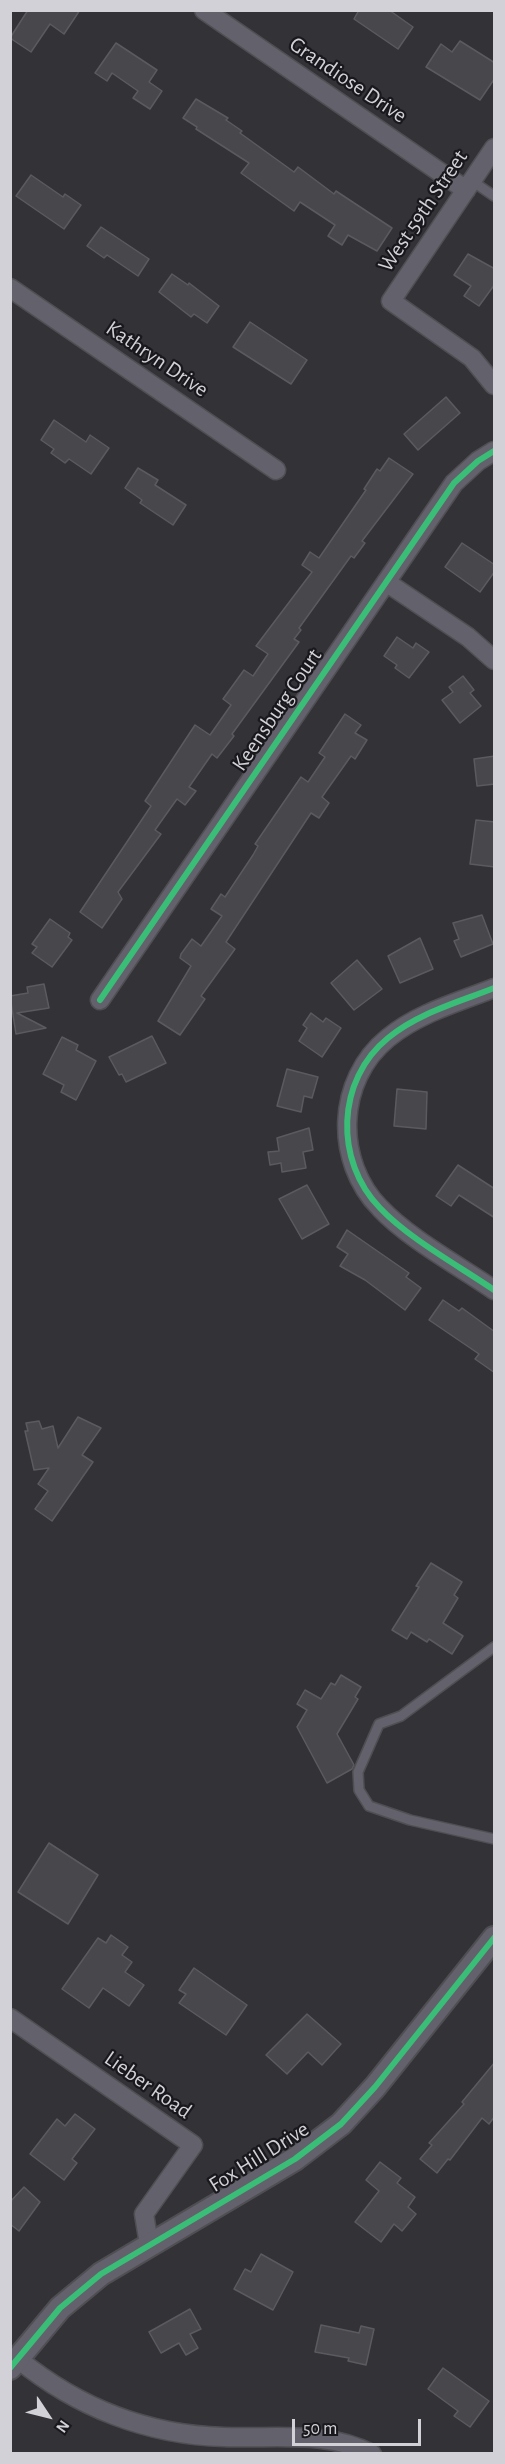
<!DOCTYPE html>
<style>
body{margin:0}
#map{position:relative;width:505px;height:2464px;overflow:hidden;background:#323237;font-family:"Alegreya Sans",sans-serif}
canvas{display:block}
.frame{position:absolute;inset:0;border:12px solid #d1d1d7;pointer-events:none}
.north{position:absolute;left:18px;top:2386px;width:60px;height:60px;-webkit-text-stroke:4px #19191d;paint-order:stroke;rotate:125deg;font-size:16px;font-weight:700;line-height:24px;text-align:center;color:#d1d1d7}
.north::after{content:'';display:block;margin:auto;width:21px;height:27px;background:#d1d1d7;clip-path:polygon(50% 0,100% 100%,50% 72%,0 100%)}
.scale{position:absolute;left:292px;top:2419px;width:129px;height:27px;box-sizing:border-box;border:3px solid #d1d1d7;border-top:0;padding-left:8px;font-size:18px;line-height:21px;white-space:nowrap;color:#d1d1d7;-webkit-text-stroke:4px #19191d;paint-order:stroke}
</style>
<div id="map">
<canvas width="505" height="2464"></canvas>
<div class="frame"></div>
<div class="north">N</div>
<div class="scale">50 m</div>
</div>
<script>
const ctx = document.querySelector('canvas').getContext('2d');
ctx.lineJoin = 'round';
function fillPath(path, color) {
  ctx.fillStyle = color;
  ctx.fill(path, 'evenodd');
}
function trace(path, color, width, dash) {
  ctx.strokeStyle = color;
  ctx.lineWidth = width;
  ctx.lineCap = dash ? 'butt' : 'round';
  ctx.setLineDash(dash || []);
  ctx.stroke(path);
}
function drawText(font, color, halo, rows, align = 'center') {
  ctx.font = font + ' "Alegreya Sans",sans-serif';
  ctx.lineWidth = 4.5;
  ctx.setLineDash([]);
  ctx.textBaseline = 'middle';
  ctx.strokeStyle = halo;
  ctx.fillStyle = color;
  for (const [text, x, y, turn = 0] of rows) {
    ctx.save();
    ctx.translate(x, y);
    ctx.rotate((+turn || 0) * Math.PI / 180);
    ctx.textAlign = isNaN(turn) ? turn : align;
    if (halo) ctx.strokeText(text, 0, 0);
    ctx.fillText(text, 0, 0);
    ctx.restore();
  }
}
const building = new Path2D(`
 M28 10H80L64 34 50 24 31 52 10 38Z
 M359 10H389L413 27 398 49 354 19Z
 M460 41 495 63V78L480 100 426 67 441 44 452 52Z
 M116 43 157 70 149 82 162 91 150 109 133 98 138 91 112 73 107 81 95 73Z
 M196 99 228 118 226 120 242 131 240 133 294 172 298 167 334 194 336 191 392 228 377 251 348 235 342 245 328 236 335 225 300 202 294 211 241 173 249 163 196 129 197 127 183 118Z
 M31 175 63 197 65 194 81 205 64 229 16 196Z
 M101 227 149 259 138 276 107 255 104 258 87 246Z
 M468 254 495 269V284L479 306 464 296 471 286 454 275Z
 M172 274 188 285 189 283 219 306 207 323 194 314 191 317 159 292Z
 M250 322 307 360 291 384 233 347Z
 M446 397 460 413 418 450 404 434Z
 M54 420 86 442 90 435 109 448 91 474 69 459 65 463 51 453 54 449 41 440Z
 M389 458 413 474 362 541 365 543 354 558 351 556 299 628 301 630 294 639 299 642 232 734 234 736 217 758 212 754 189 787 196 791 185 805 177 799 155 830 161 834 118 892 122 899 102 928 80 912 151 806 145 801 195 725 210 735 231 705 223 699 244 670 253 676 268 654 256 646 312 572 302 565 310 552 319 558 366 490 364 489 377 469 380 471Z
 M138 468 158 480 155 485 186 505 173 525 140 503 142 500 125 488Z
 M462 543 495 565V571L480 592 445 567Z
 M397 637 413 648 416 643 429 652 409 678 395 668 397 665 384 656Z
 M463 676 474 690 470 693 481 706 460 723 442 700 453 692 449 687Z
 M345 714 361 725 355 733 367 740 355 759 351 756 322 797 329 803 319 818 311 813 226 942 235 949 201 996 205 999 180 1035 158 1021 191 966 180 958 181 954 192 939 201 946 222 916 211 909 221 894 225 897 253 855 258 846 255 844 301 777 308 782 325 757 319 753Z
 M495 756V784L477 786 474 759Z
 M476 820 495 822V867L470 864Z
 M482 915 493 944 461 957 454 941 459 939 453 923Z
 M50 919 70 933 68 937 72 940 52 967 32 953 37 947 32 944Z
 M420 938 433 969 400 983 388 956Z
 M357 960 382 989 354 1010 331 983Z
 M44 984 49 1008 17 1013 46 1028 16 1034 10 996 28 993 27 987Z
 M311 1013 323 1022 326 1018 341 1028 322 1057 299 1041 307 1028 303 1025Z
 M152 1036 166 1063 126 1082 122 1074 119 1075 109 1057Z
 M62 1037 78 1045 76 1050 96 1061 76 1100 61 1092 64 1085 43 1074Z
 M287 1069 318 1077 312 1098 304 1096 301 1112 277 1106Z
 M397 1089 427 1092 426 1129 394 1126Z
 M309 1128 313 1150 303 1152 306 1168 282 1172 281 1163 270 1165 268 1152 279 1151 277 1138Z
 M458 1165 495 1189V1218L459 1195 451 1206 436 1196Z
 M307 1185 329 1224 302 1239 279 1199Z
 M347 1230 409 1273 406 1277 421 1288 405 1310 365 1280 340 1266 348 1254 337 1247Z
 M443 1300 459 1311 462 1308 495 1332V1373L475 1359 479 1354 429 1320Z
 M78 1417 101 1428 82 1455 93 1462 52 1521 35 1509 48 1491 38 1484 49 1468 34 1470 25 1431H28L26 1423 39 1421 42 1429 53 1426 58 1448Z
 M431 1563 462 1582 454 1595 458 1598 443 1623 463 1636 452 1654 429 1639 427 1642 411 1632 407 1639 392 1630 419 1587 416 1586Z
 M341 1675 361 1687 355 1697 358 1699 337 1734 354 1765 352 1769 327 1783 297 1727 307 1710 297 1704 305 1690 321 1699 331 1683 335 1685Z
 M49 1843 98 1875 68 1924 18 1892Z
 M111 1935 128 1947 122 1955 132 1962 125 1972 144 1985 129 2006 103 1988 89 2008 62 1989 98 1938 106 1943Z
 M194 1968 247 2005 226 2035 179 2003 186 1994 179 1990Z
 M307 2014 341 2044 322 2065 308 2052 287 2074 266 2055Z
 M495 2062V2116L489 2124 482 2118 450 2160 448 2159 437 2173 420 2159 432 2145 429 2143 464 2104 462 2102Z
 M75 2114 95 2129 72 2159 77 2163 64 2180 30 2154 57 2119 65 2126Z
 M380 2162 401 2178 397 2183 415 2197 408 2207 416 2214 402 2231 394 2224 381 2242 355 2222 379 2191 366 2180Z
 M24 2187 40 2202 19 2231 10 2224V2202Z
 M261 2254 293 2272 273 2310 234 2289 245 2269 251 2272Z
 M190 2309 201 2329 190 2334 198 2348 186 2355 179 2343 161 2353 149 2332Z
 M321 2325 359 2333 361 2326 374 2329 366 2365 348 2361 349 2358 315 2352Z
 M443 2368 489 2401 470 2427 454 2416 458 2411 428 2389Z`);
const service = new Path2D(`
 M472 181 494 196
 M494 1647 401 1716 379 1724 358 1772 359 1790 369 1806 410 1820 494 1839`);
const minor = new Path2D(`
 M204 10 466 190
 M494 148 391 301 472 358 494 385
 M10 288 276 470
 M386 582 468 637 494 660
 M494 988C459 1002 418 1013 388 1038 336 1080 334 1161 380 1208 408 1238 459 1266 494 1290
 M100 1000 454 483 478 461 494 451
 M10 2018 193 2145 144 2214 149 2244
 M18 2359C77 2407 147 2435 224 2437 273 2439 327 2430 372 2454`);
const tertiary = new Path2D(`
 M10 2368 60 2308 101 2274 295 2159 341 2124 375 2087 494 1938`);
const cycleway = new Path2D(`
 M494 988C459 1002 418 1013 388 1038 336 1080 334 1161 380 1208 408 1238 459 1266 494 1290
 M100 1000 454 483 478 461 494 451
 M10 2368 60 2308 101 2274 295 2159 341 2124 375 2087 494 1938`);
const streetNames = [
 ["Grandiose Drive",348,80,34],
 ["West 59th Street",423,211,-56],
 ["Kathryn Drive",157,359,34],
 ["Keensburg Court",277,710,-56],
 ["Lieber Road",148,2085,35],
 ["Fox Hill Drive",259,2157,-32]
];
fillPath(building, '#48484c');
trace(building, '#5b5b5f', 1.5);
trace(service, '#4f4f53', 12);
trace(minor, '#4f4f53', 21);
trace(tertiary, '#4f4f53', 26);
trace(service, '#62616c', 9);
trace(minor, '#62616c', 18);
trace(tertiary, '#62616c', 22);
trace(cycleway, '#3abd76', 6);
drawText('22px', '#d1d1d7', '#19191d', streetNames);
</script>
